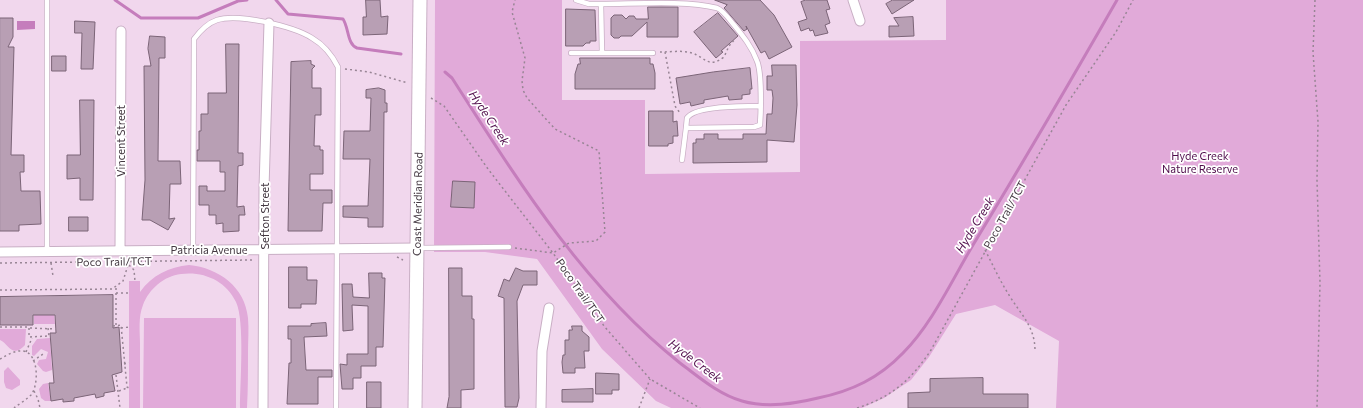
<!DOCTYPE html>
<style>
body{margin:0}
canvas{display:block;background:#f1d7ed}
</style>
<canvas width="1363" height="408"></canvas>
<script>
const ctx = document.querySelector('canvas').getContext('2d');
ctx.lineJoin = 'round';
function fillPath(path, color) {
  ctx.fillStyle = color;
  ctx.fill(path, 'evenodd');
}
function trace(path, color, width, dash) {
  ctx.strokeStyle = color;
  ctx.lineWidth = width;
  ctx.lineCap = dash ? 'butt' : 'round';
  ctx.setLineDash(dash || []);
  ctx.stroke(path);
}
function drawText(font, color, halo, rows, align = 'center') {
  ctx.font = font + ' Commissioner,sans-serif';
  ctx.lineWidth = 3.5;
  ctx.setLineDash([]);
  ctx.textBaseline = 'middle';
  ctx.strokeStyle = halo;
  ctx.fillStyle = color;
  for (const [text, x, y, turn = 0] of rows) {
    ctx.save();
    ctx.translate(x, y);
    ctx.rotate((+turn || 0) * Math.PI / 180);
    ctx.textAlign = isNaN(turn) ? turn : align;
    if (halo) ctx.strokeText(text, 0, 0);
    ctx.fillText(text, 0, 0);
    ctx.restore();
  }
}
const green = new Path2D(`
 M435 0H562V100H645V174L800 172V41L946 40V0H1363V408H1056L1059 341 995 305 956 314 929 357 911 380 884 398 862 408H671L656 401 602 349 537 259 485 252H434Z
 M189 265C219 268 245 287 248 318 249 329 248 341 248 352 248 371 248 389 247 408H240C240 384 245 321 236 302 226 281 204 271 181 274 164 276 149 289 143 305 138 317 140 332 140 344 140 366 140 387 140 408H129V281H140V292C152 275 169 267 189 265Z
 M34 315H54L55 324H34Z
 M144 318H236V408H143Z
 M0 329H26L25 345C12 359 9 344 0 340Z
 M50 338 52 370 46 372 43 371 37 364 39 360 46 359 48 352 41 349 34 356 32 355V346L37 339Z
 M8 367 20 380V385L12 390 6 388 4 382V371Z
 M48 383 51 401H45L41 398 39 389 43 384Z`);
const water = new Path2D(`
 M17 21H35V29L17 30Z`);
const stream = new Path2D(`
 M115 0 141 18H198L238 1 247 0
 M276 0 288 14 343 19C349 28 347 44 357 48L401 54
 M445 72 452 78C518 181 583 286 680 363 699 377 718 394 742 401 766 408 794 404 818 398 852 391 879 378 903 353 932 324 952 280 973 245 1022 164 1070 82 1117 0`);
const building = new Path2D(`
 M366 0H380L381 17 388 16 387 34 363 35V17H366Z
 M715 0H760L774 15 792 47 769 59 765 51 761 53 746 26 747 29 744 31 724 8 727 5Z
 M806 0H827L830 9 826 10 830 23 825 25 828 33 815 36 813 30 810 31 809 28 801 31 798 22 807 19 801 2Z
 M893 0H914L892 14 886 4Z
 M648 7H678V37H647V22L632 36H621L619 38H614L611 35V18L614 15H622L626 19 629 16H634L636 19H648Z
 M566 9 595 10 596 41H590V43H586L583 46H566Z
 M718 13 738 36 721 51 723 52 716 58 694 32Z
 M913 17 914 36 889 37V26H899L894 18Z
 M0 18H13V37L8 47H14L11 155H24V172H20L21 191H40L41 224 19 225V231H0Z
 M75 21 95 22 93 69H81L82 33H75Z
 M150 36 165 37V58H159L158 161H180L181 184H170L169 219 175 218 168 230 150 220H142L145 180 144 66H151L148 49Z
 M226 44H239L238 153H243V165L238 166 237 207 244 206 245 215H239V231L223 232V223L216 224V215H209V205H199V186H207V191H225V172H220V161H197V150H199V131H201V114H208V93H226Z
 M52 56H66V71H52Z
 M580 58H650V64H653L655 73V89H575V74L578 64H580Z
 M311 61V64L315 66 312 69V88H321V115H315L314 146H320V150H323V174H310V190H332V203H323L322 231H288L291 62Z
 M772 65H796L797 105 794 142 767 140V162L693 163V143H696V139H704V134H718V139H743V134H766L767 114H772L773 98 772 90H767V76H772Z
 M750 68 752 89H750V94L742 95V99L729 100 728 96 704 100V103L691 106 690 102 680 104 676 78 713 72Z
 M379 88 385 90V103H387V112H384L383 227H368V218L343 217V206H368L370 159H343L344 131H370L371 98H366V90Z
 M80 100H94L93 200H80V178L67 179V155H80Z
 M649 111H673V122L677 121 678 136H673V143L668 144V146H649Z
 M453 181 475 182 474 208 451 207Z
 M69 217H88V231H69Z
 M289 267H307V280H317L316 304H301V308H289Z
 M449 268H462V296H472V319H474V389L461 390V408H447L449 397Z
 M516 268 523 271H537V285H523L517 301 519 398 517 407H505L504 298 498 296 504 279 509 281Z
 M369 273H382V278H385L383 347H376V366H361V378H353V389H342L340 364 347 365V354H368V306L352 305 353 330 343 331 342 284H352L353 297 369 298Z
 M113 295V328L119 327 122 372 112 375 115 391 104 393V396L96 398 95 394 74 398V401L63 402V399L51 401 49 383H54L50 333H56L55 315H33V325H0V297Z
 M326 323 327 336 304 337 306 370H332V377H318V404H287L289 363H291V339H288V326H311V324Z
 M572 326H582V331L589 337V351H584L585 368H575V373H563L562 362 563 355H565V340H569V330H572Z
 M596 373 619 374V390H612V394H596Z
 M983 378V394H1028V408H908V393L930 392V379Z
 M367 382H381V408H367Z
 M593 389V402H562V390Z`);
const path = new Path2D(`
 M1315 0 1313 52 1318 122 1317 180 1320 283 1317 408
 M660 52C670 52 682 50 692 53 705 57 708 69 724 57L729 46 735 39
 M665 52 675 106 680 113
 M345 69 369 72 408 83
 M431 98 444 106 488 169 553 253 569 243 596 241 605 232 599 151 555 129 527 98 523 90 522 81 525 58 512 12 515 0
 M515 248 553 253 604 326 650 379 700 408
 M985 250C993 265 1000 281 1009 295 1021 315 1035 326 1035 351
 M397 257 403 260
 M0 263 252 260
 M51 263 53 276
 M129 265 134 270 135 281
 M116 288V326
 M0 290 112 289 123 281 129 262
 M116 293H129
 M113 326 121 325 127 387 129 388
 M0 327H29V337L49 336 48 328
 M30 328 56 329
 M121 328 129 327
 M26 352 32 338
 M0 359C7 355 15 350 23 351 39 353 39 385 31 395 26 400 19 404 14 408
 M33 361 43 354
 M124 364 129 363
 M116 375 120 408
 M34 391 38 399 40 408
 M119 391 127 388
 M639 408 650 379
 M857 408C892 397 911 380 931 350L1066 105 1116 32 1133 0`);
const service = new Path2D(`
 M47 0V251
 M576 0 589 4H601
 M571 53H602
 M653 53H602L601 4C635 4 685 0 717 8 724 11 729 19 734 25 743 36 752 47 757 61 762 73 761 111 760 125L754 127 686 128 682 160
 M686 128 687 118C696 105 745 107 760 106
 M419 248 509 247
 M193 250 194 39C200 31 208 23 217 20 238 13 293 26 312 38 324 45 332 55 338 67L336 408`);
const minor = new Path2D(`
 M853 0 860 21
 M120 250 121 31
 M0 252 417 248
 M263 408 264 188 269 23
 M541 408 542 351 549 308`);
const secondary = new Path2D(`
 M415 408 420 0`);
const streetNames = [
 ["Vincent Street",121,141,-90],
 ["Coast Meridian Road",418,204,-89],
 ["Poco Trail/TCT",1005,215,-61],
 ["Sefton Street",265,216,-90],
 ["Patricia Avenue",209,250],
 ["Poco Trail/TCT",114,262,-1],
 ["Poco Trail/TCT",580,291,55]
];
const parkNames = [
 ["Hyde Creek",1200,156],
 ["Nature Reserve",1200,169]
];
const waterNames = [
 ["Hyde Creek",489,118,56],
 ["Hyde Creek",975,225,-59],
 ["Hyde Creek",695,361,37]
];
fillPath(green, '#e1aad9');
fillPath(water, '#c57dbc');
trace(stream, '#c57dbc', 3);
fillPath(building, '#b89fb4');
trace(building, '#7b6477', 1);
trace(service, '#c9afc5', 6);
trace(minor, '#c9afc5', 11);
trace(secondary, '#c9afc5', 15);
trace(path, '#988595', 1.5, [2, 3]);
trace(service, '#fff', 4.5);
trace(minor, '#fff', 9);
trace(secondary, '#fff', 13);
drawText('11px', '#443942', '#fff', streetNames);
drawText('11px', '#4f0d4b', '#fff', parkNames);
drawText('italic 12px', '#53114e', '#fff', waterNames);
</script>
